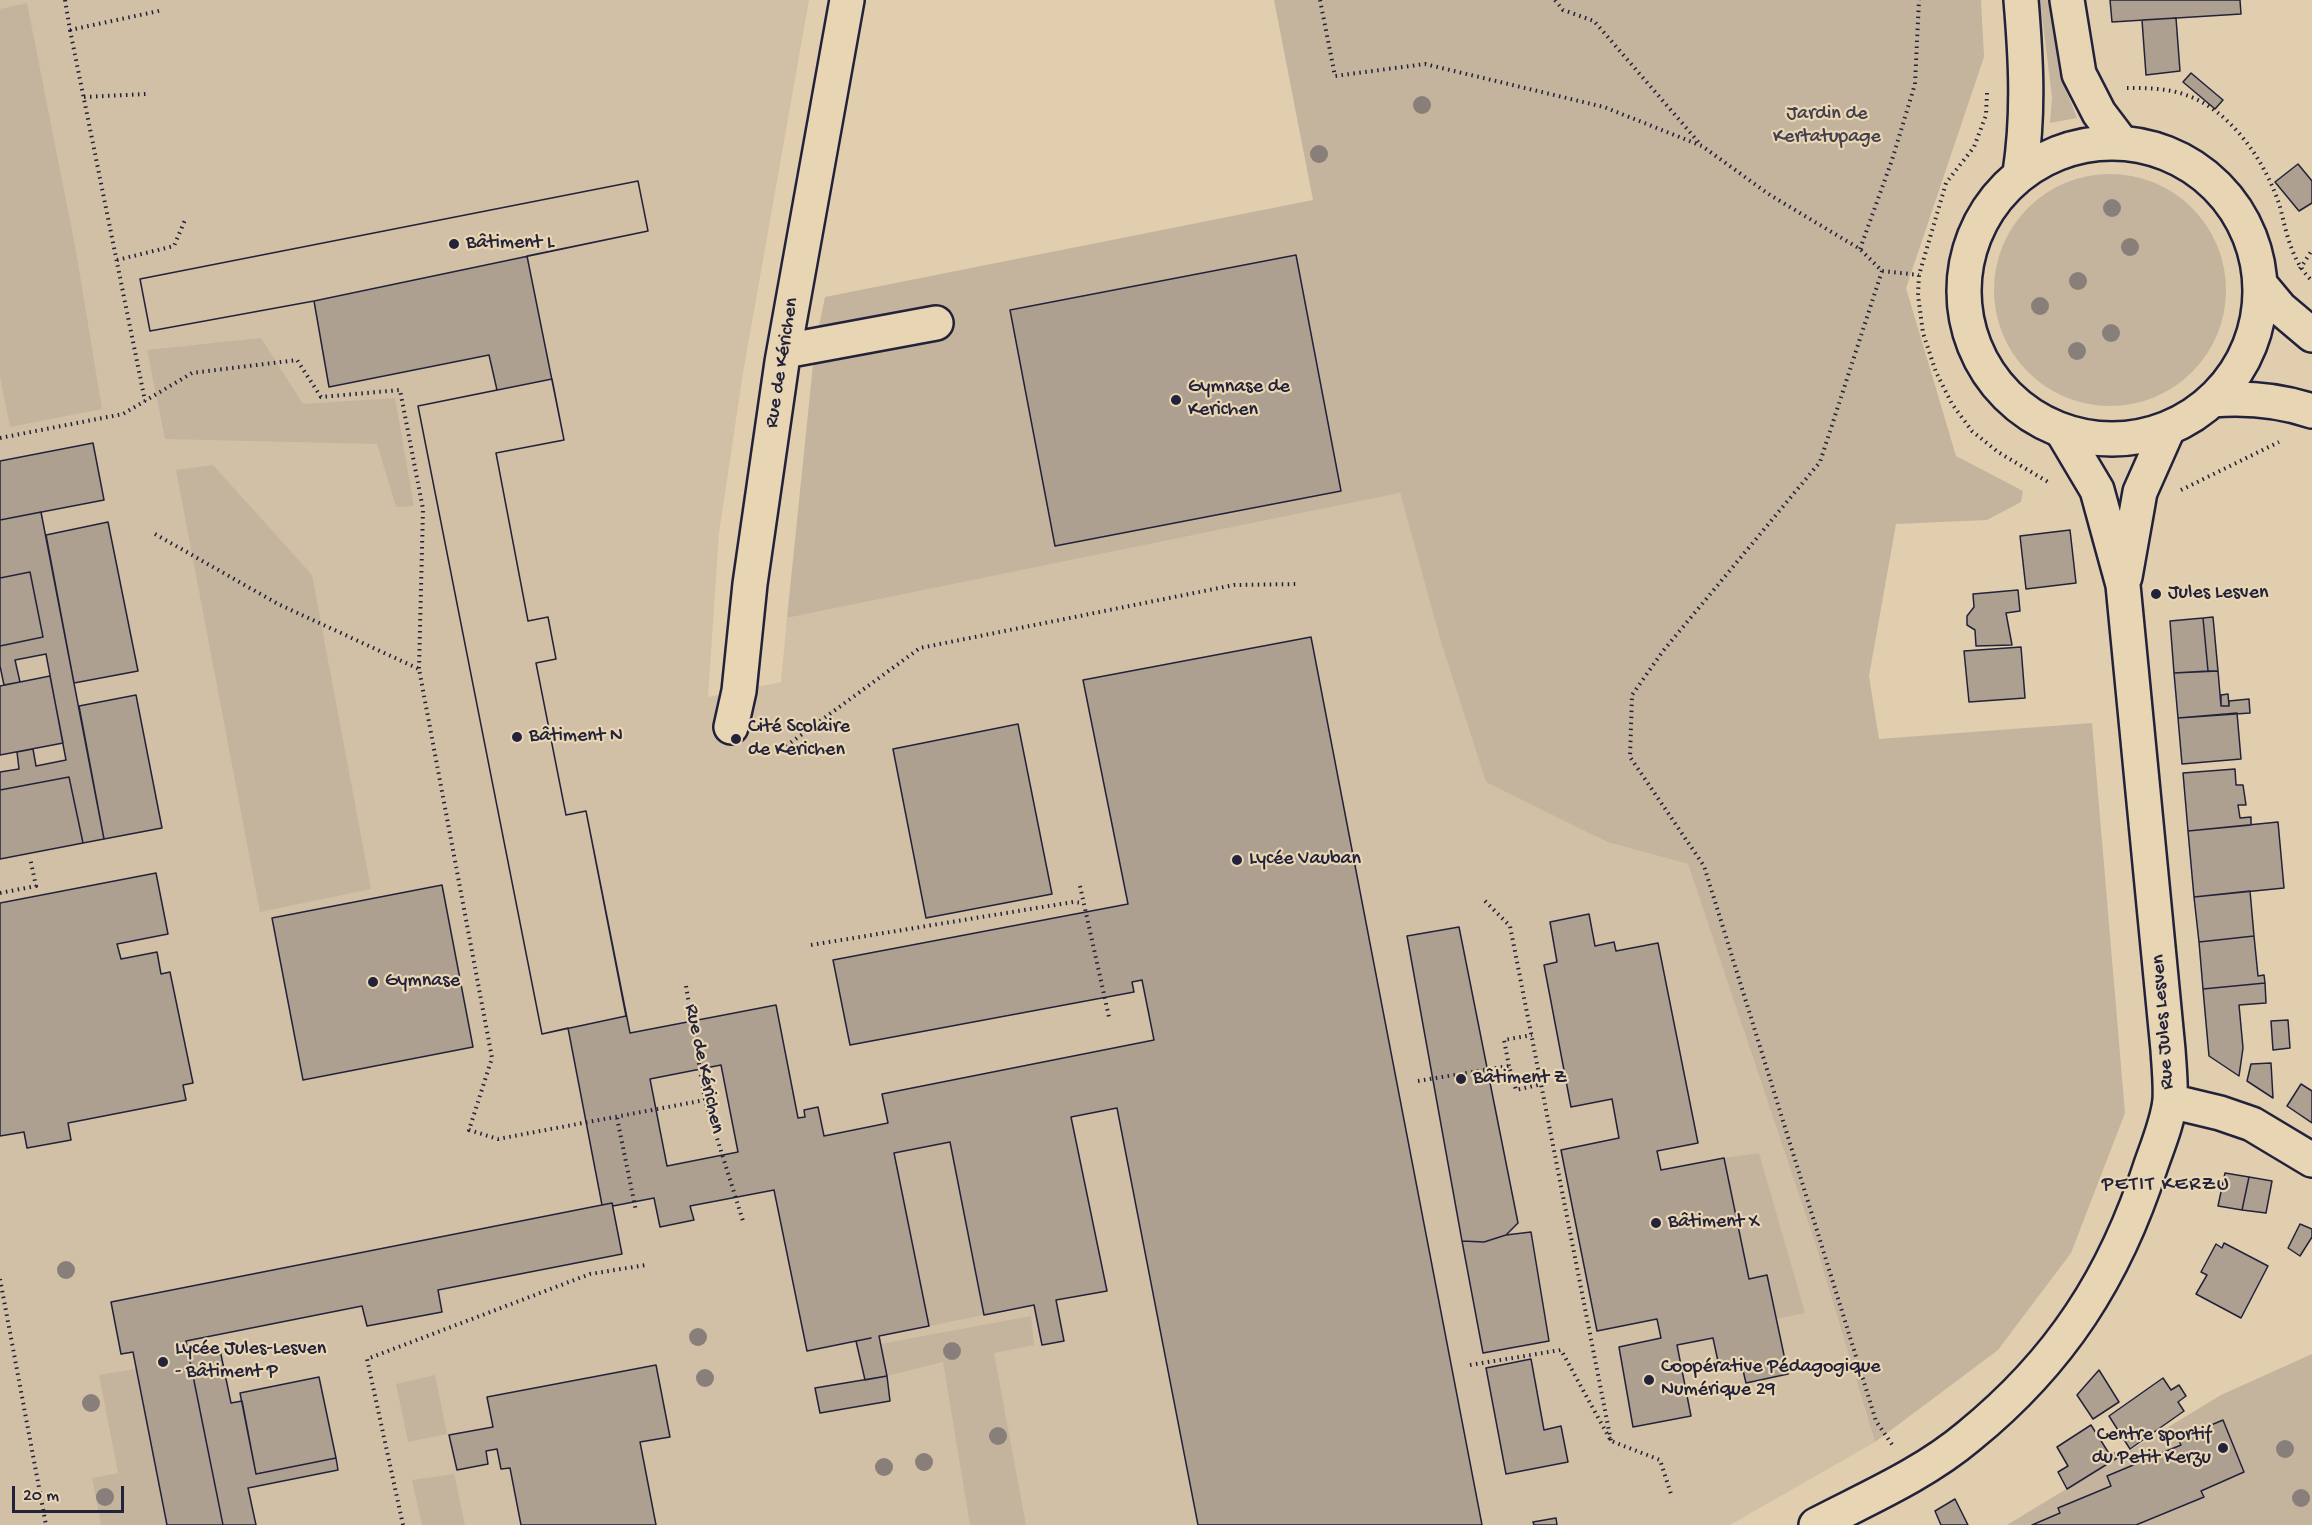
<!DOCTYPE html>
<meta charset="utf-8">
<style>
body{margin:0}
#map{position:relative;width:2312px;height:1525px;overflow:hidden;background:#e0ceae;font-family:"Gochi Hand",sans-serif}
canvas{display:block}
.scale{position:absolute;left:12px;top:1486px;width:112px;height:27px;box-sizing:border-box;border:3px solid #22223b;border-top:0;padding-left:8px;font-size:18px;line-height:21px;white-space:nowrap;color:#22223b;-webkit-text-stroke:4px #e8d5b3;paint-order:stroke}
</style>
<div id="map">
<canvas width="2312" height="1525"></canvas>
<div class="scale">20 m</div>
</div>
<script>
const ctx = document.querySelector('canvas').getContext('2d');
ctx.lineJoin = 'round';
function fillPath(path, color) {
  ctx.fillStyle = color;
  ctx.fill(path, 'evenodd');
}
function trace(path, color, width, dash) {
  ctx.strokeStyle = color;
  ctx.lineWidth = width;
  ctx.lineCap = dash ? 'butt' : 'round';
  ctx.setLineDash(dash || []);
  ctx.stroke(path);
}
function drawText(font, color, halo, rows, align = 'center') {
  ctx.font = font + ' "Gochi Hand",sans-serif';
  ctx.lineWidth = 4.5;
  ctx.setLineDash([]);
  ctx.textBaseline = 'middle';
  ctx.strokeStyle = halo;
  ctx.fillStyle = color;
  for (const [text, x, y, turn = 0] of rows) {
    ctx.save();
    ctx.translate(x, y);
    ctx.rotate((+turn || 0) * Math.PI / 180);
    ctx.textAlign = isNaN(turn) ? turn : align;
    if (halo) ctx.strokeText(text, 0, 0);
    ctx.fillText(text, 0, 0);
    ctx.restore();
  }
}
const built = new Path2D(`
 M0 0H809L743 373 719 533 708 697 781 682 787 618 1400 493 1440 639 1486 781 1607 842 1688 864 1816 1246 1875 1442 1730 1525H0Z`);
const green = new Path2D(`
 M1274 0H1981L1984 57 1906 288 1956 456 2023 491 2021 502 1987 520 1896 524 1869 676 1879 739 2092 723 2125 1113 2071 1253 1998 1350 1875 1442 1816 1246 1688 864 1607 842 1486 782 1440 639 1400 493 787 618 815 345 825 297 1313 200Z
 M2040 0H2050L2059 72 2077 118 2050 123 2052 97Z
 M27 3 76 251 102 409 10 427 0 377V9Z
 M1994 290a116 116 0 1 1 232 0a116 116 0 1 1-232 0Z
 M261 338 303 404 395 398 414 506 396 507 377 444 165 439 147 350Z
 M213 465 312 575 371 889 260 912 176 470Z
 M950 1142 984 1315 929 1326 894 1153Z
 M1759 1153 1805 1313 1776 1319 1767 1275 1749 1279 1724 1158Z
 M1031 1316 1034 1345 994 1353 1026 1525H970L943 1362 887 1376 880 1344Z
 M2312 1354V1525H2007L2221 1395Z
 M136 1369 167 1525H101L92 1478 118 1473 99 1375Z
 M435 1375 447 1434 408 1442 396 1384Z
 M454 1474 465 1525H422L412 1480Z`);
const building = new Path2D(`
 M2110 0H2240L2241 14 2112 22Z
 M2176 18 2180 71 2146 75 2142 20Z
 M2191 73 2223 100 2215 109 2183 82Z
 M2298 164 2312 181V203L2299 211 2275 182Z
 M638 181 648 231 527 256 564 440 496 453 528 621 548 617 556 659 536 663 566 815 586 811 630 1033 776 1005 798 1118 805 1117 804 1110 818 1107 824 1136 888 1123 882 1094 1154 1040 1142 980 1132 982 1134 992 850 1045 833 960 1128 904 1083 680 1311 637 1482 1525H1198L1117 1108 1071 1117 1107 1291 1056 1300 1064 1341 1042 1345 1034 1305 984 1315 950 1142 894 1153 929 1326 879 1336 887 1376 865 1380 856 1341 871 1338 807 1351 774 1190 690 1206 694 1220 660 1227 654 1198 613 1206 612 1203 602 1205 568 1028 542 1034 418 406 497 390 489 355 329 387 314 301 150 331 140 279ZM721 1065 738 1152 667 1166 650 1079Z
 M638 181 648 231 314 301 150 331 140 279Z
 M1296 255 1341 491 1055 546 1010 310Z
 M552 379 564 440 496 453 528 621 548 617 556 659 536 663 566 815 586 811 626 1016 542 1034 418 406Z
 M93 443 104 500 0 520V461Z
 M41 512 104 839 83 843 69 777 0 790V772L19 769 17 752 33 749 36 766 66 760 46 654 15 660 20 682 4 685 0 666V646L43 637 30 572 0 578V520Z
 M108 522 138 671 74 683 46 535Z
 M2070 530 2076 583 2026 589 2020 536Z
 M30 572 43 637 0 646V578Z
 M2018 590 2020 611 2006 613 2012 645 1976 646 1975 630 1967 625V616L1974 607 1973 594Z
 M2213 617 2218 671H2208L2203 618Z
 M2203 618 2208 671 2174 673 2170 621Z
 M2021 647 2025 698 1969 702 1964 651Z
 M2218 671 2221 706H2229V701L2249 699 2250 713 2178 718 2174 673Z
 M50 676 63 743 0 755V686Z
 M2228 694 2229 706H2221V695Z
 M136 695 162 828 104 839 79 706Z
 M2237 713 2241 759 2182 764 2178 718Z
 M1018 724 1052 894 926 918 893 749Z
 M2235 769 2236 785H2243L2246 805H2238L2240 818 2251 817V825L2188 831 2183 773Z
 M69 777 83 843 0 859V790Z
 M2278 822 2284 888 2194 897 2188 831Z
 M156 873 168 934 117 944 121 959 157 952 161 974 170 972 193 1083 183 1085 186 1100 68 1123 71 1140 27 1148 24 1132 0 1136V903Z
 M442 885 473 1047 303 1080 272 918Z
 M2250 891 2254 936 2199 942 2194 897Z
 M1589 914 1595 946 1614 942 1616 951 1658 943 1698 1143 1657 1151 1661 1170 1724 1158 1749 1279 1767 1275 1788 1374 1746 1383 1741 1362 1719 1366 1713 1338 1677 1345 1691 1416 1633 1427 1619 1347 1661 1338 1657 1319 1597 1331 1561 1150 1619 1138 1612 1099 1571 1107 1544 965 1557 962 1550 922Z
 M1459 927 1518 1223 1506 1235 1484 1242 1462 1241 1407 936Z
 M2254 936 2258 976 2264 975 2265 983 2203 989 2199 942Z
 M2265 983 2266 1003 2239 1005 2243 1048 2239 1076 2209 1056 2203 989Z
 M2288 1020 2290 1048 2273 1050 2271 1021Z
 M2271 1063 2273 1098 2247 1081 2251 1064Z
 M2301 1084 2312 1091V1123L2287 1106Z
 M2225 1173 2249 1177 2242 1210 2218 1206Z
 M2249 1177 2272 1181 2266 1213 2242 1210Z
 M612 1203 622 1254 438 1290 442 1312 367 1326 362 1306 186 1341 223 1525H167L133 1352 121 1354 111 1302Z
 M2300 1224 2312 1229V1237L2300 1256 2288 1248Z
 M1531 1232 1549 1341 1483 1353 1462 1241 1484 1242 1506 1235Z
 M2224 1243 2268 1266 2241 1318 2196 1294 2207 1275 2201 1272 2216 1244 2222 1248Z
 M219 1345 231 1403 242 1401 256 1474 336 1458 338 1470 248 1488 256 1525H223L188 1351Z
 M1531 1359 1544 1430 1561 1426 1568 1462 1506 1474 1486 1368Z
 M656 1365 670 1437 640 1442 656 1525H521L510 1468 501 1469 497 1449 486 1451 488 1464 457 1470 449 1435 493 1427 487 1397Z
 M2099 1370 2119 1402 2093 1419 2077 1395Z
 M887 1376 890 1401 820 1413 815 1388Z
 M319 1377 336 1458 256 1474 240 1393Z
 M2163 1378 2171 1390 2179 1385 2186 1396 2178 1402 2184 1411 2130 1449 2109 1416Z
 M2223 1420 2244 1472 2201 1491 2204 1497 2136 1525H2032L2060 1513 2058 1508 2111 1486 2107 1476 2181 1445 2178 1439Z
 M2091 1425 2110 1455 2114 1453 2117 1458 2067 1489 2058 1472 2068 1466 2057 1447Z
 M1955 1499 1968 1525H1941L1935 1511Z
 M1556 1518 1557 1525H1534L1533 1522Z`);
const path = new Path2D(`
 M65 0 70 30 163 10
 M1320 0 1335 76 1425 64 1604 107 1702 146 1770 195 1860 249 1882 271 1919 275
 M1555 0 1563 10 1594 21 1701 145
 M70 30 145 401
 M2127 88C2146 88 2167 88 2186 95 2231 110 2267 164 2280 207 2287 234 2291 260 2312 281
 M1987 93 1986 115 1974 147 1946 183 1919 275 1918 295 1923 333 1936 372 1952 404 1972 431 1998 452 2048 482
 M84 97 146 94
 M1860 249 1892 160 1915 84 1919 0
 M117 260 174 246 185 220
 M2300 269 2312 250
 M1882 271 1820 462 1663 651 1632 695 1630 757 1704 866 1876 1421 1893 1446
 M0 438 123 414 192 373 297 360 321 397 400 390 423 509 419 669
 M2181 490 2279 442
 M155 534 278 604 419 669 492 1058 469 1130 498 1139 705 1100
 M786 746 920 648 1234 585 1298 584
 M1080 886 1109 1017
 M0 893 36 886 30 858
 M1485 901 1510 926 1611 1441
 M811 945 1073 902 1083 903
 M686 986 705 1100 743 1221
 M1509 1066 1504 1040 1532 1035
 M1418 1081 1509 1066 1516 1090 1542 1084
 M617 1118 636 1211
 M0 1279 46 1525
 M1470 1365 1561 1350 1611 1441 1660 1460 1672 1497
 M403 1525 367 1359 590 1274 646 1265`);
const minor = new Path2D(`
 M785 351 936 323
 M2125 577 2140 492 2168 429
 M731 727 739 691 750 584 782 362 847 0
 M2170 1101 2220 1113 2252 1124 2312 1160
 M1816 1525C1868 1498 1924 1474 1969 1436 2060 1362 2115 1277 2151 1165 2158 1145 2168 1121 2170 1100 2171 1084 2169 1066 2168 1050L2123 585 2097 490 2062 431`);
const major = new Path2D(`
 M2067 0 2079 74 2099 113 2121 142
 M1964 291a148 148 0 1 1 296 0a148 148 0 1 1-296 0Z
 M2020 173C2029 114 2026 59 2021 0
 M2260 284 2280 308 2312 335
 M2212 400C2247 397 2279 400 2312 411`);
const trees = [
 [1422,105],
 [1319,154],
 [2112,208],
 [2130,247],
 [2078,281],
 [2040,306],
 [2111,333],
 [2077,351],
 [66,1270],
 [698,1337],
 [952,1351],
 [705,1378],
 [91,1403],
 [998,1436],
 [2285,1449],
 [924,1462],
 [884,1467],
 [105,1497],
 [2301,1498]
];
const markers = [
 [454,244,6,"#22223b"],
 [1176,400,6,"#22223b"],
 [2156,594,6,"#22223b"],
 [517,737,6,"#22223b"],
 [736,739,6,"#22223b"],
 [1237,860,6,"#22223b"],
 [373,982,6,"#22223b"],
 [1461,1079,6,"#22223b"],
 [1656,1223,6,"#22223b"],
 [163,1362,6,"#22223b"],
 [1649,1380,6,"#22223b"],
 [2223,1448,6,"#22223b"]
];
const parkNames = [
 ["Jardin de",1827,115],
 ["Kertatupage",1827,138]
];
const poiNames = [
 ["Bâtiment L",466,244],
 ["Gymnase de",1188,388],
 ["Kerichen",1188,411],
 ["Jules Lesven",2168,594],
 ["Cité Scolaire",748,728],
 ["de Kerichen",748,751],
 ["Bâtiment N",529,737],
 ["Lycée Vauban",1249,860],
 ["Gymnase",385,982],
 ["Bâtiment Z",1473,1079],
 ["Bâtiment X",1668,1223],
 ["Lycée Jules-Lesven",175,1350],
 ["- Bâtiment P",175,1373],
 ["Coopérative Pédagogique",1661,1368],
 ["Numérique 29",1661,1391],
 ["Centre sportif",2211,1436,"right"],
 ["du Petit Kerzu",2211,1459,"right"]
];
const streetNames = [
 ["Rue de Kérichen",783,363,-81],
 ["Rue Jules Lesven",2164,1022,-94],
 ["Rue de Kérichen",703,1069,78]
];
const neighbourhoodNames = [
 ["PETIT KERZU",2166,1186]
];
fillPath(built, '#d1c0a5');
fillPath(green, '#c4b49d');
fillPath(building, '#aea090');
trace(building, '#22223b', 1.5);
trace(minor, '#22223b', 38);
trace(major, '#22223b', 38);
trace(path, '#22223b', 4, [1.5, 4.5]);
trace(minor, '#e8d5b3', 33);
trace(major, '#e8d5b3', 33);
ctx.fillStyle = '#897f7a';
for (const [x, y] of trees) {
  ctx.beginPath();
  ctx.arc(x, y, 9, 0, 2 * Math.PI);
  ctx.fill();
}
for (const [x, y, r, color] of markers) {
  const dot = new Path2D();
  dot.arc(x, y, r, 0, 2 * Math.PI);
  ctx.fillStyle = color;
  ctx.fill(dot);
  trace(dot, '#e8d5b3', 2);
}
drawText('20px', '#423f4f', '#e8d5b3', parkNames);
drawText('20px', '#22223b', '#e8d5b3', poiNames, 'left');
drawText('20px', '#22223b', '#e8d5b3', streetNames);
ctx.letterSpacing = '1.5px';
drawText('21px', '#22223b', '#e8d5b3', neighbourhoodNames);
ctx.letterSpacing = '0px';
</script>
